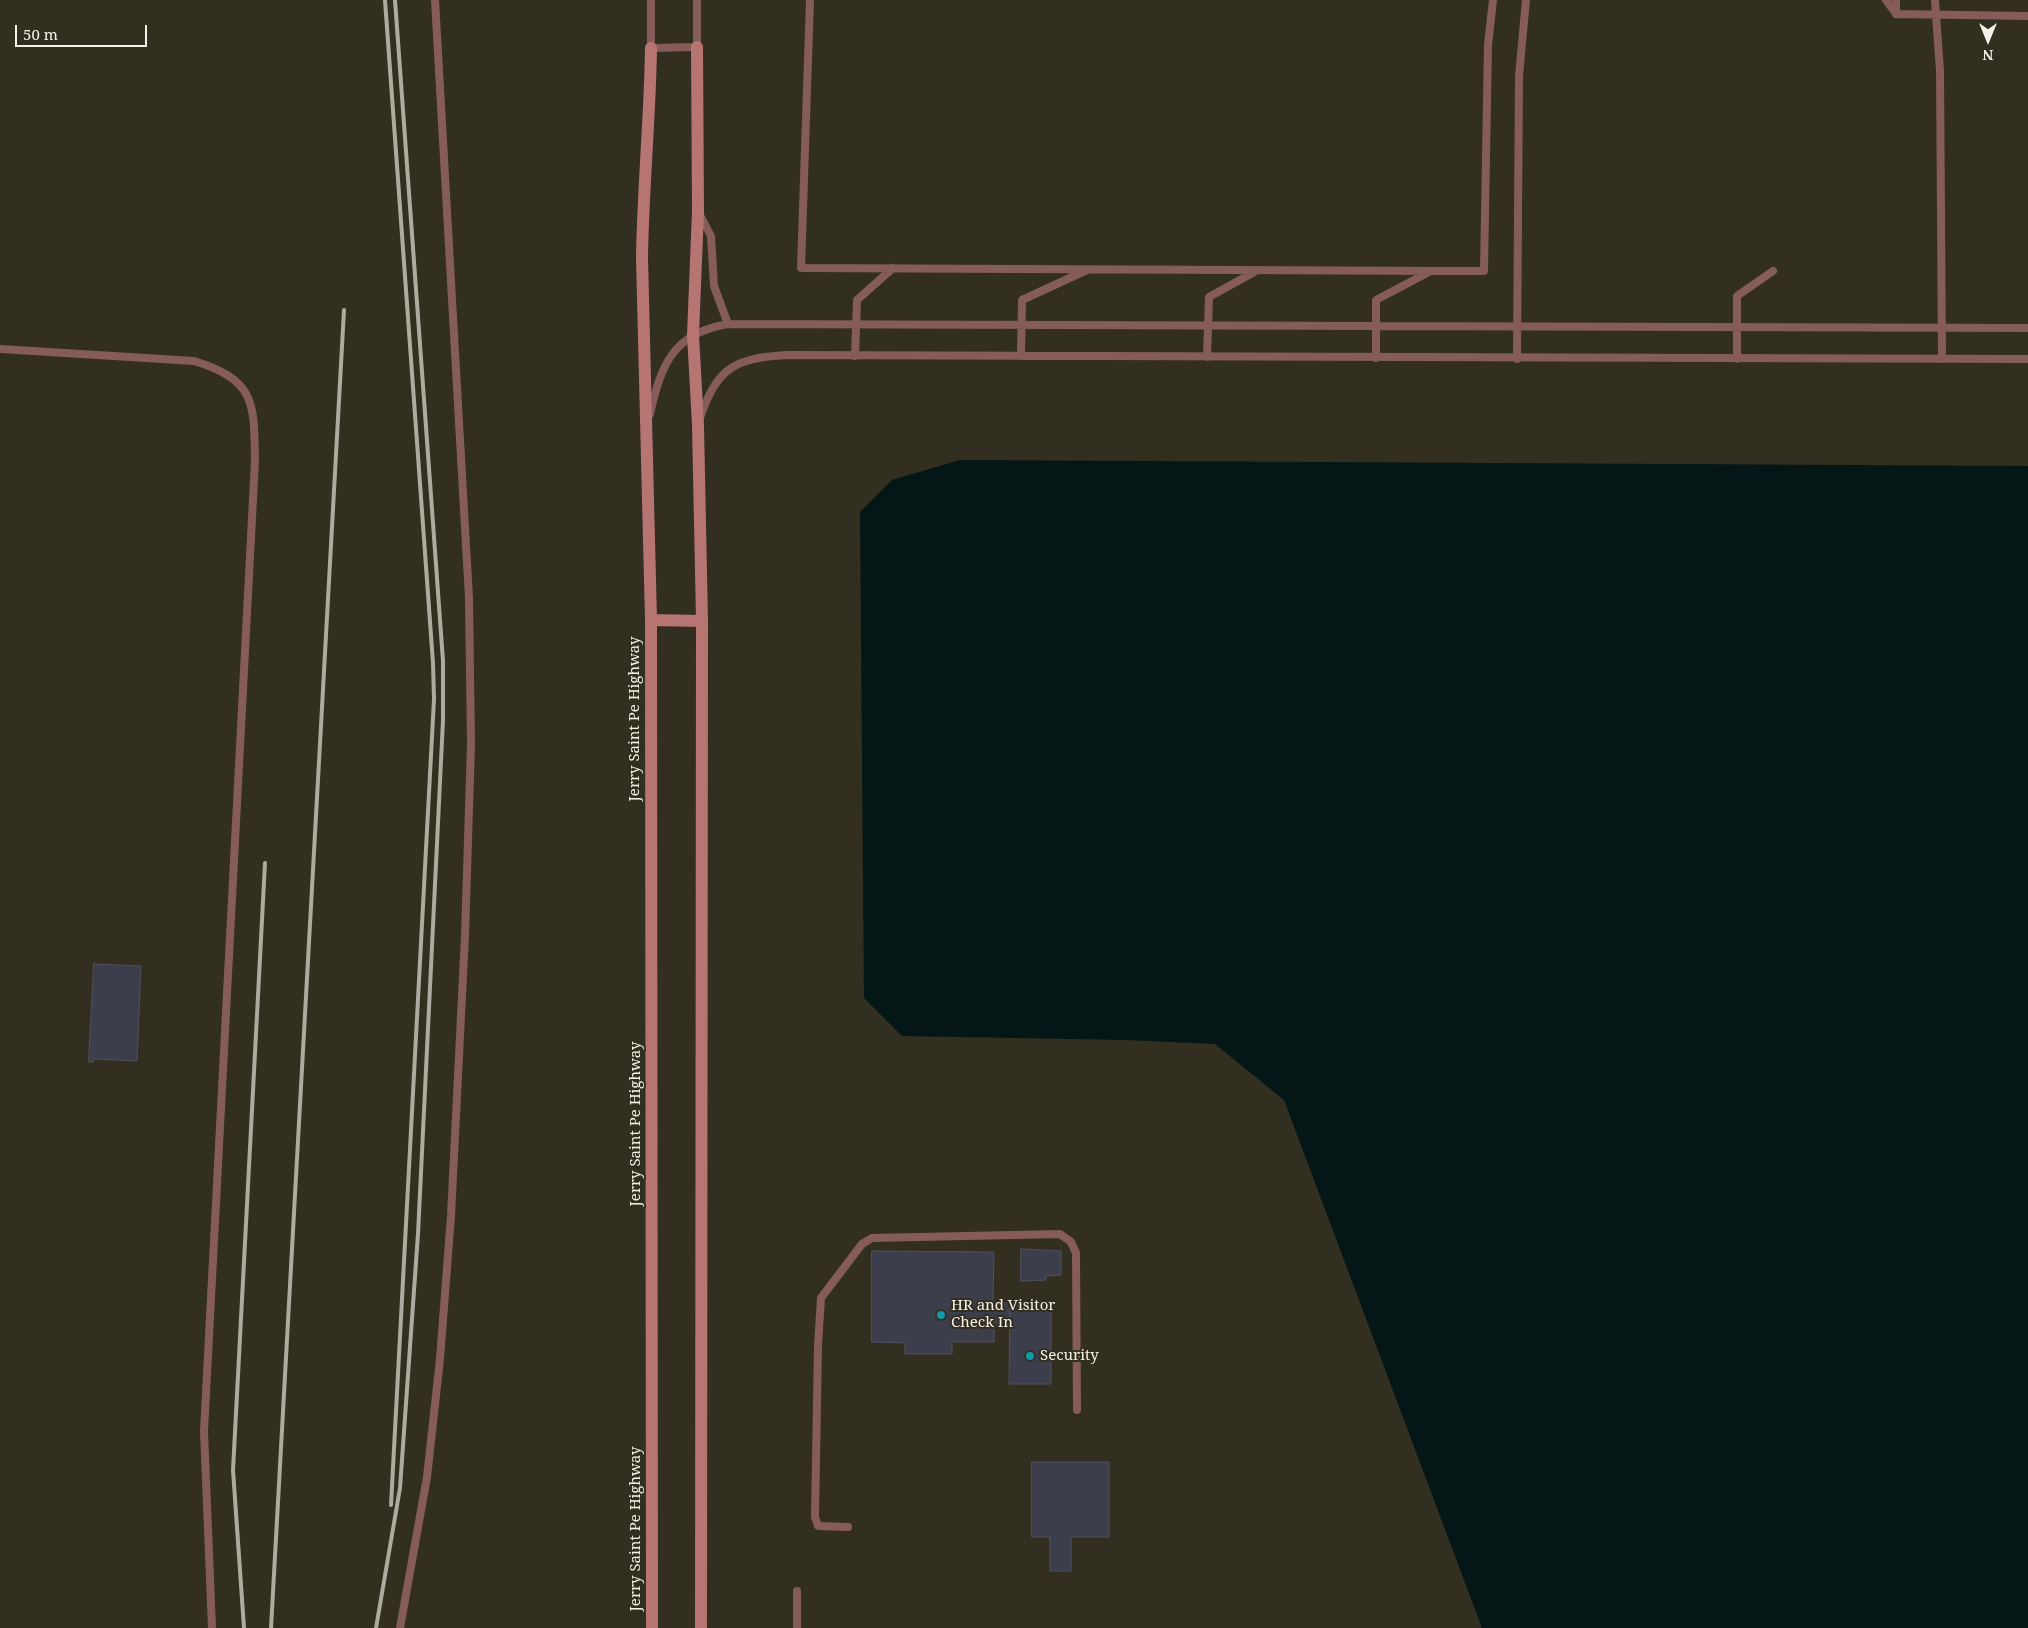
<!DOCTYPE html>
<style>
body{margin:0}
#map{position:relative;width:2028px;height:1628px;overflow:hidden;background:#322e20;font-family:"Noto Serif",serif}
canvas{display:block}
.north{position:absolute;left:1963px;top:15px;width:50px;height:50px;-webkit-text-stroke:4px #322e20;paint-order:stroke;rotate:180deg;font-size:14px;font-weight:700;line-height:20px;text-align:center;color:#f4f1e8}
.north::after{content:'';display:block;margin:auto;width:18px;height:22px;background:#f4f1e8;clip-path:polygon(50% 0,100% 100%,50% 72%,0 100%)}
.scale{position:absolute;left:15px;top:25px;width:132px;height:22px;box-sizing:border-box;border:2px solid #f4f1e8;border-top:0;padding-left:6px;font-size:15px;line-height:18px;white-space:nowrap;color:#f4f1e8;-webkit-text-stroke:4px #322e20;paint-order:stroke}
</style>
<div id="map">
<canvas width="2028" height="1628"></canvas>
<div class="north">N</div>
<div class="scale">50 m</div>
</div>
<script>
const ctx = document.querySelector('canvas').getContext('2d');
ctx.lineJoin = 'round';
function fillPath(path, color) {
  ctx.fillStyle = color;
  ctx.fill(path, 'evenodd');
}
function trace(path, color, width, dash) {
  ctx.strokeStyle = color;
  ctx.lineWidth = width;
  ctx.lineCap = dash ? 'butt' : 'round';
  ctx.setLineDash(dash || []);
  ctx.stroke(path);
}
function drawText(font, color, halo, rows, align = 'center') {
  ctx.font = font + ' "Noto Serif",serif';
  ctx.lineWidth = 4;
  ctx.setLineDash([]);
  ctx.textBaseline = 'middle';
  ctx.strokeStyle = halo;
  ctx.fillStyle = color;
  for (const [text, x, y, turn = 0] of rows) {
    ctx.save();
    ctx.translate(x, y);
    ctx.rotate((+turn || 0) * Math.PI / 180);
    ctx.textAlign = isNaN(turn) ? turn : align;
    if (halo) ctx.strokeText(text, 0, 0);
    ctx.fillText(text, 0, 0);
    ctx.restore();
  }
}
const water = new Path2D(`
 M960 460 2028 466V1628H1482L1284 1100 1215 1044 1127 1040 902 1036 864 998 860 512 892 480Z`);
const building = new Path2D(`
 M94 964 141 966 137 1061 93 1059V1062H89Z
 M1021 1249 1061 1251V1275L1046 1276V1280L1021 1281Z
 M872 1251 994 1252 993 1302 1010 1303V1327H994V1342H952V1354H905V1343L872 1342Z
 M1051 1302V1384H1009L1010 1303Z
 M1032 1462H1109V1537H1071V1571H1050V1537H1032Z`);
const lane = new Path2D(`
 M651 0V48L697 47V0
 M810 0 801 268 1450 271H1484L1488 45 1493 0
 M1886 0 1896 14
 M1896 0V14L2028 16
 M1935 0 1940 71 1942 359
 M700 215 711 236 714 286 728 324
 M0 349 194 361C256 380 254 403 255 461L204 1431 212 1628
 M855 356 857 300 893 268
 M1021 356 1022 300 1087 270
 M1207 357 1209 297 1256 271
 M1376 358V300L1429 272
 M1517 359 1519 76 1526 0
 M1737 359V296L1773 271
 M650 414C661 365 673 333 728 324L2028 328
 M700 418C717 368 734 358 787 355L2028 359
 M848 1527 818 1526 815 1517 818 1345 821 1298 862 1244 872 1238 1060 1234 1071 1242 1076 1253 1077 1410
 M400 1628 427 1477 440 1359 451 1216 465 936 471 744 469 598 435 0
 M797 1628V1591`);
const secondary = new Path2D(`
 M697 47 698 211 693 335 698 425 702 621 701 1628
 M651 48C650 118 643 188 642 258L651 620 652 1628
 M651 620 702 621`);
const rail = new Path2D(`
 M385 0 433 663 434 699 391 1505
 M244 1628 233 1470 265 863
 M271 1628 344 310
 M376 1628 400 1488 418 1234 443 720V661L395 0`);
const markers = [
 [941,1315,5,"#0f9aa8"],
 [1030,1356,5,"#0f9aa8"]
];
const streetNames = [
 ["Jerry Saint Pe Highway",635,719,-90],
 ["Jerry Saint Pe Highway",636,1124,-90],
 ["Jerry Saint Pe Highway",636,1529,-90]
];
const poiNames = [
 ["HR and Visitor",951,1306],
 ["Check In",951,1323],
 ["Security",1040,1356]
];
fillPath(water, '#041616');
fillPath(building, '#3d3e4c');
trace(building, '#50515f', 1);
trace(lane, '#855c59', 8);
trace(secondary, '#b67570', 12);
trace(rail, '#aeaa9f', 4);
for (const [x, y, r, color] of markers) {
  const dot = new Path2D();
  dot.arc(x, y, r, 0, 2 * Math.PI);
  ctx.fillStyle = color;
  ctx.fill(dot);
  trace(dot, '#322e20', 2);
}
drawText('15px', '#f4f1e8', '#322e20', streetNames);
drawText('15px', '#f4f1e8', '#322e20', poiNames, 'left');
</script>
